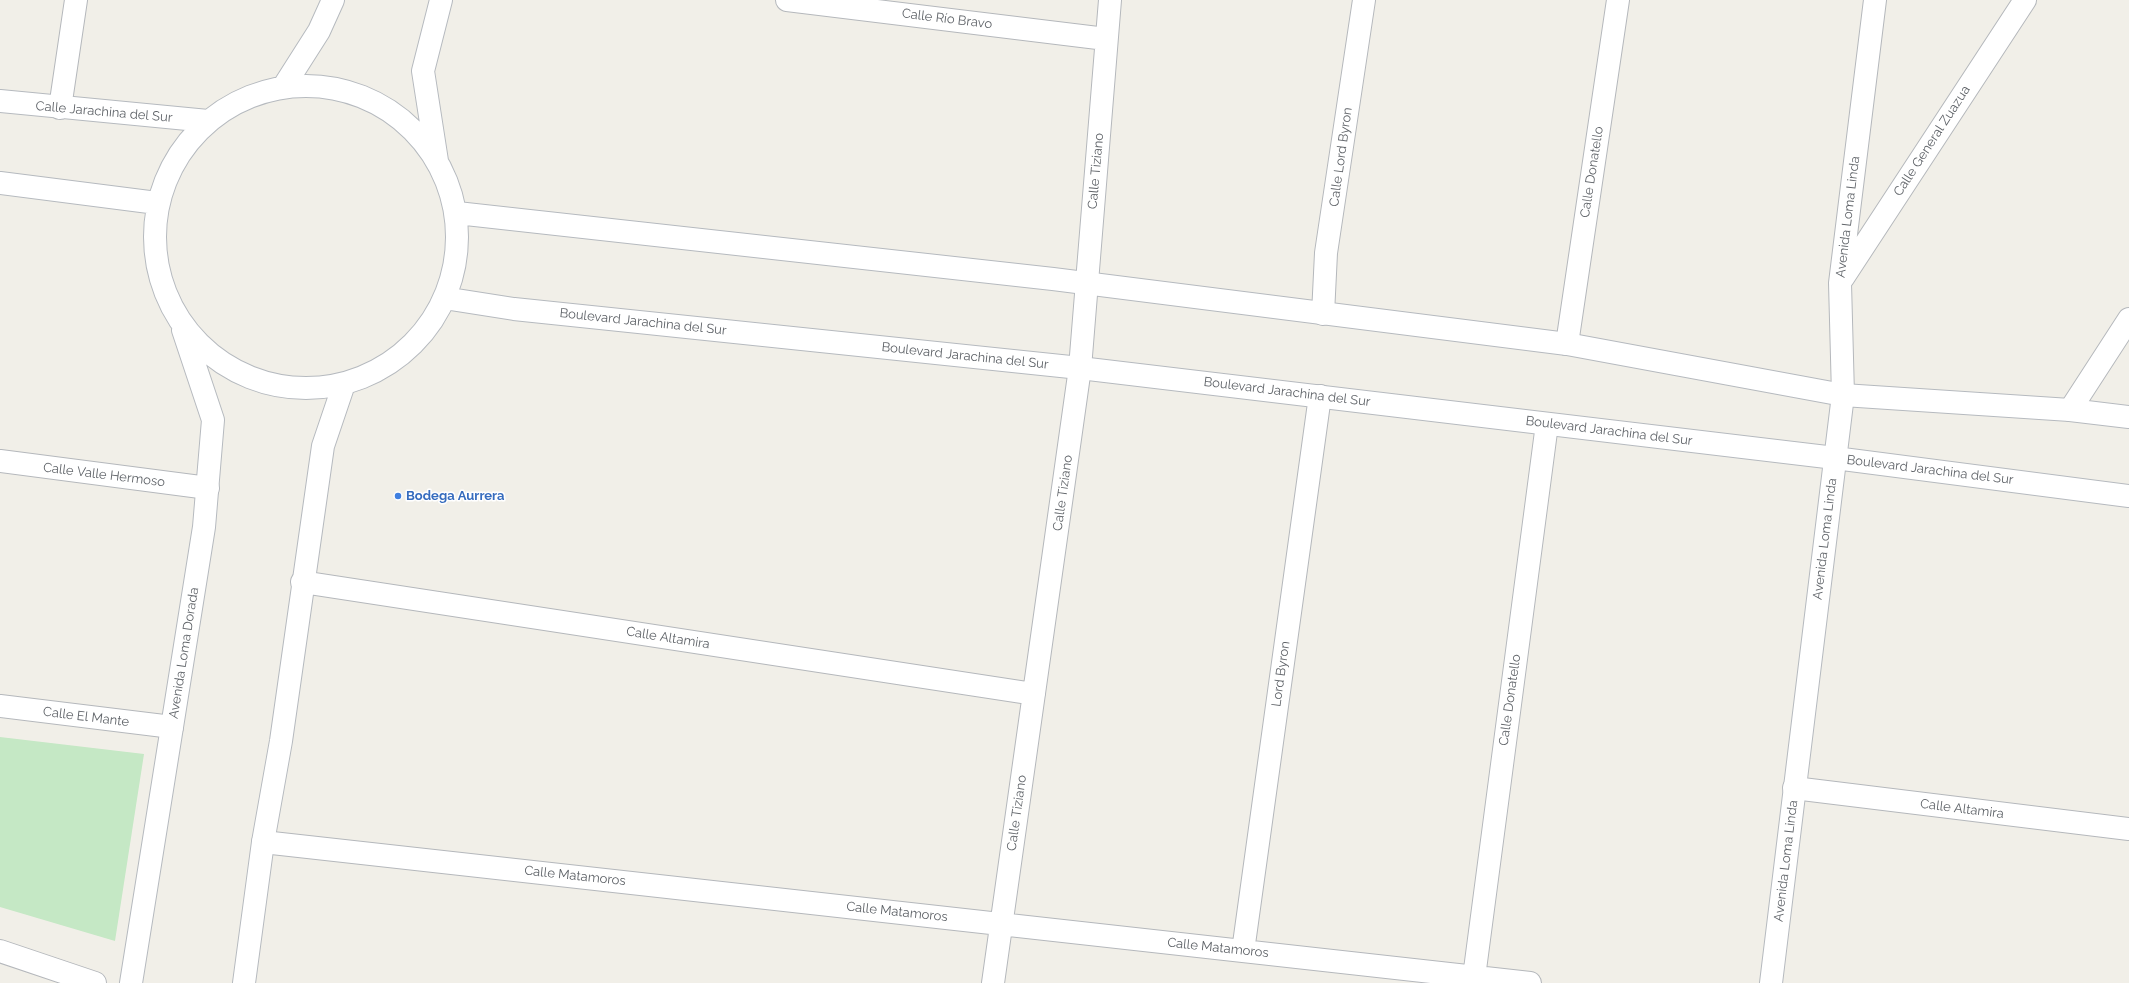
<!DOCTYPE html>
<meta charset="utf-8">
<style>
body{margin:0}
canvas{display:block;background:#f1efe8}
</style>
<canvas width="2129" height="983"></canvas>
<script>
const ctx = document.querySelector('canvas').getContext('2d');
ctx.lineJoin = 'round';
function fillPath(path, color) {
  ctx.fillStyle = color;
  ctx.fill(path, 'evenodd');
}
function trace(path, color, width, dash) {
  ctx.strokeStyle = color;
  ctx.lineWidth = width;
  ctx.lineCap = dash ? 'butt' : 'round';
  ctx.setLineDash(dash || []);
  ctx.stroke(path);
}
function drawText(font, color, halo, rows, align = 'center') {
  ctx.font = font + ' Raleway,sans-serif';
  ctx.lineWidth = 3;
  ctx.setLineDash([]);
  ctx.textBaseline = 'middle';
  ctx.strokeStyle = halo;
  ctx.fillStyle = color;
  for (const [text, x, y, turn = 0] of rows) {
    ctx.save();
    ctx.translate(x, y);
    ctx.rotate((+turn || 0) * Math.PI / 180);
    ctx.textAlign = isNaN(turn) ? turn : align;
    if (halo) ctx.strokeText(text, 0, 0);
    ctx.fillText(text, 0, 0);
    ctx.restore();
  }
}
const green = new Path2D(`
 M0 737 144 754 115 941 0 907Z`);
const street = new Path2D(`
 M787 0 1106 39
 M60 108 76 0
 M1843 278 2025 0
 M1323 314 1326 253 1364 0
 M1567 344 1618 0
 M1843 395 1840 283 1875 0
 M2070 410 2129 319
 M0 461 208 488
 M302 582 1034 694
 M0 706 172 727
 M1794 788 2129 829
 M263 842 1530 983
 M0 951 95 983
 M1243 951 1320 396
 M1474 977 1547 424
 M993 983 1080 368 1110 0`);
const secondary = new Path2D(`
 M284 86 319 31 333 0
 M155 237a151 151 0 1 1 302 0a151 151 0 1 1-302 0Z
 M0 101 208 121
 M437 161 423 71 441 0
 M0 183 157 203
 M457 213 1053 279 1567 344 1843 395 2070 410 2129 417
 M444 298 514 309 1080 368 1835 458 2129 496
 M131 983 204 527 213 420 183 330
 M244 983 263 842 281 741 323 446 344 384
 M1771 983 1843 395`);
const markers = [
 [398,496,4,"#3f7fe0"]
];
const streetNames = [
 ["Calle Río Bravo",947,19,7],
 ["Calle Jarachina del Sur",104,112,5],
 ["Calle General Zuazua",1932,141,-57],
 ["Calle Lord Byron",1341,157,-82],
 ["Calle Tiziano",1096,171,-85],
 ["Calle Donatello",1592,172,-81],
 ["Avenida Loma Linda",1848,217,-83],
 ["Boulevard Jarachina del Sur",643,322,6],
 ["Boulevard Jarachina del Sur",965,356,6],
 ["Boulevard Jarachina del Sur",1287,392,7],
 ["Boulevard Jarachina del Sur",1609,431,7],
 ["Boulevard Jarachina del Sur",1930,470,7],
 ["Calle Valle Hermoso",104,475,7],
 ["Calle Tiziano",1063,493,-82],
 ["Avenida Loma Linda",1825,539,-83],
 ["Calle Altamira",668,638,9],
 ["Avenida Loma Dorada",184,653,-81],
 ["Lord Byron",1281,674,-82],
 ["Calle Donatello",1510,700,-82],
 ["Calle El Mante",86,717,7],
 ["Calle Altamira",1962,809,7],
 ["Calle Tiziano",1017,813,-82],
 ["Avenida Loma Linda",1786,861,-83],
 ["Calle Matamoros",575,876,6],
 ["Calle Matamoros",897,912,6],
 ["Calle Matamoros",1218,948,6]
];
const shopNames = [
 ["Bodega Aurrera",406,496]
];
fillPath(green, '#c5e8c5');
trace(street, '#b5b8bc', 24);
trace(secondary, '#b6babf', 24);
trace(street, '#fff', 22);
trace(secondary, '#fff', 22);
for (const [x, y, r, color] of markers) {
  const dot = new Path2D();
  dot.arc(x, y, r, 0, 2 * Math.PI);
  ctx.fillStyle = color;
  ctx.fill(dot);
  trace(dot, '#fff', 1.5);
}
drawText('13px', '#5f6368', '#fff', streetNames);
drawText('bold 13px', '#366cbe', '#fff', shopNames, 'left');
</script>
